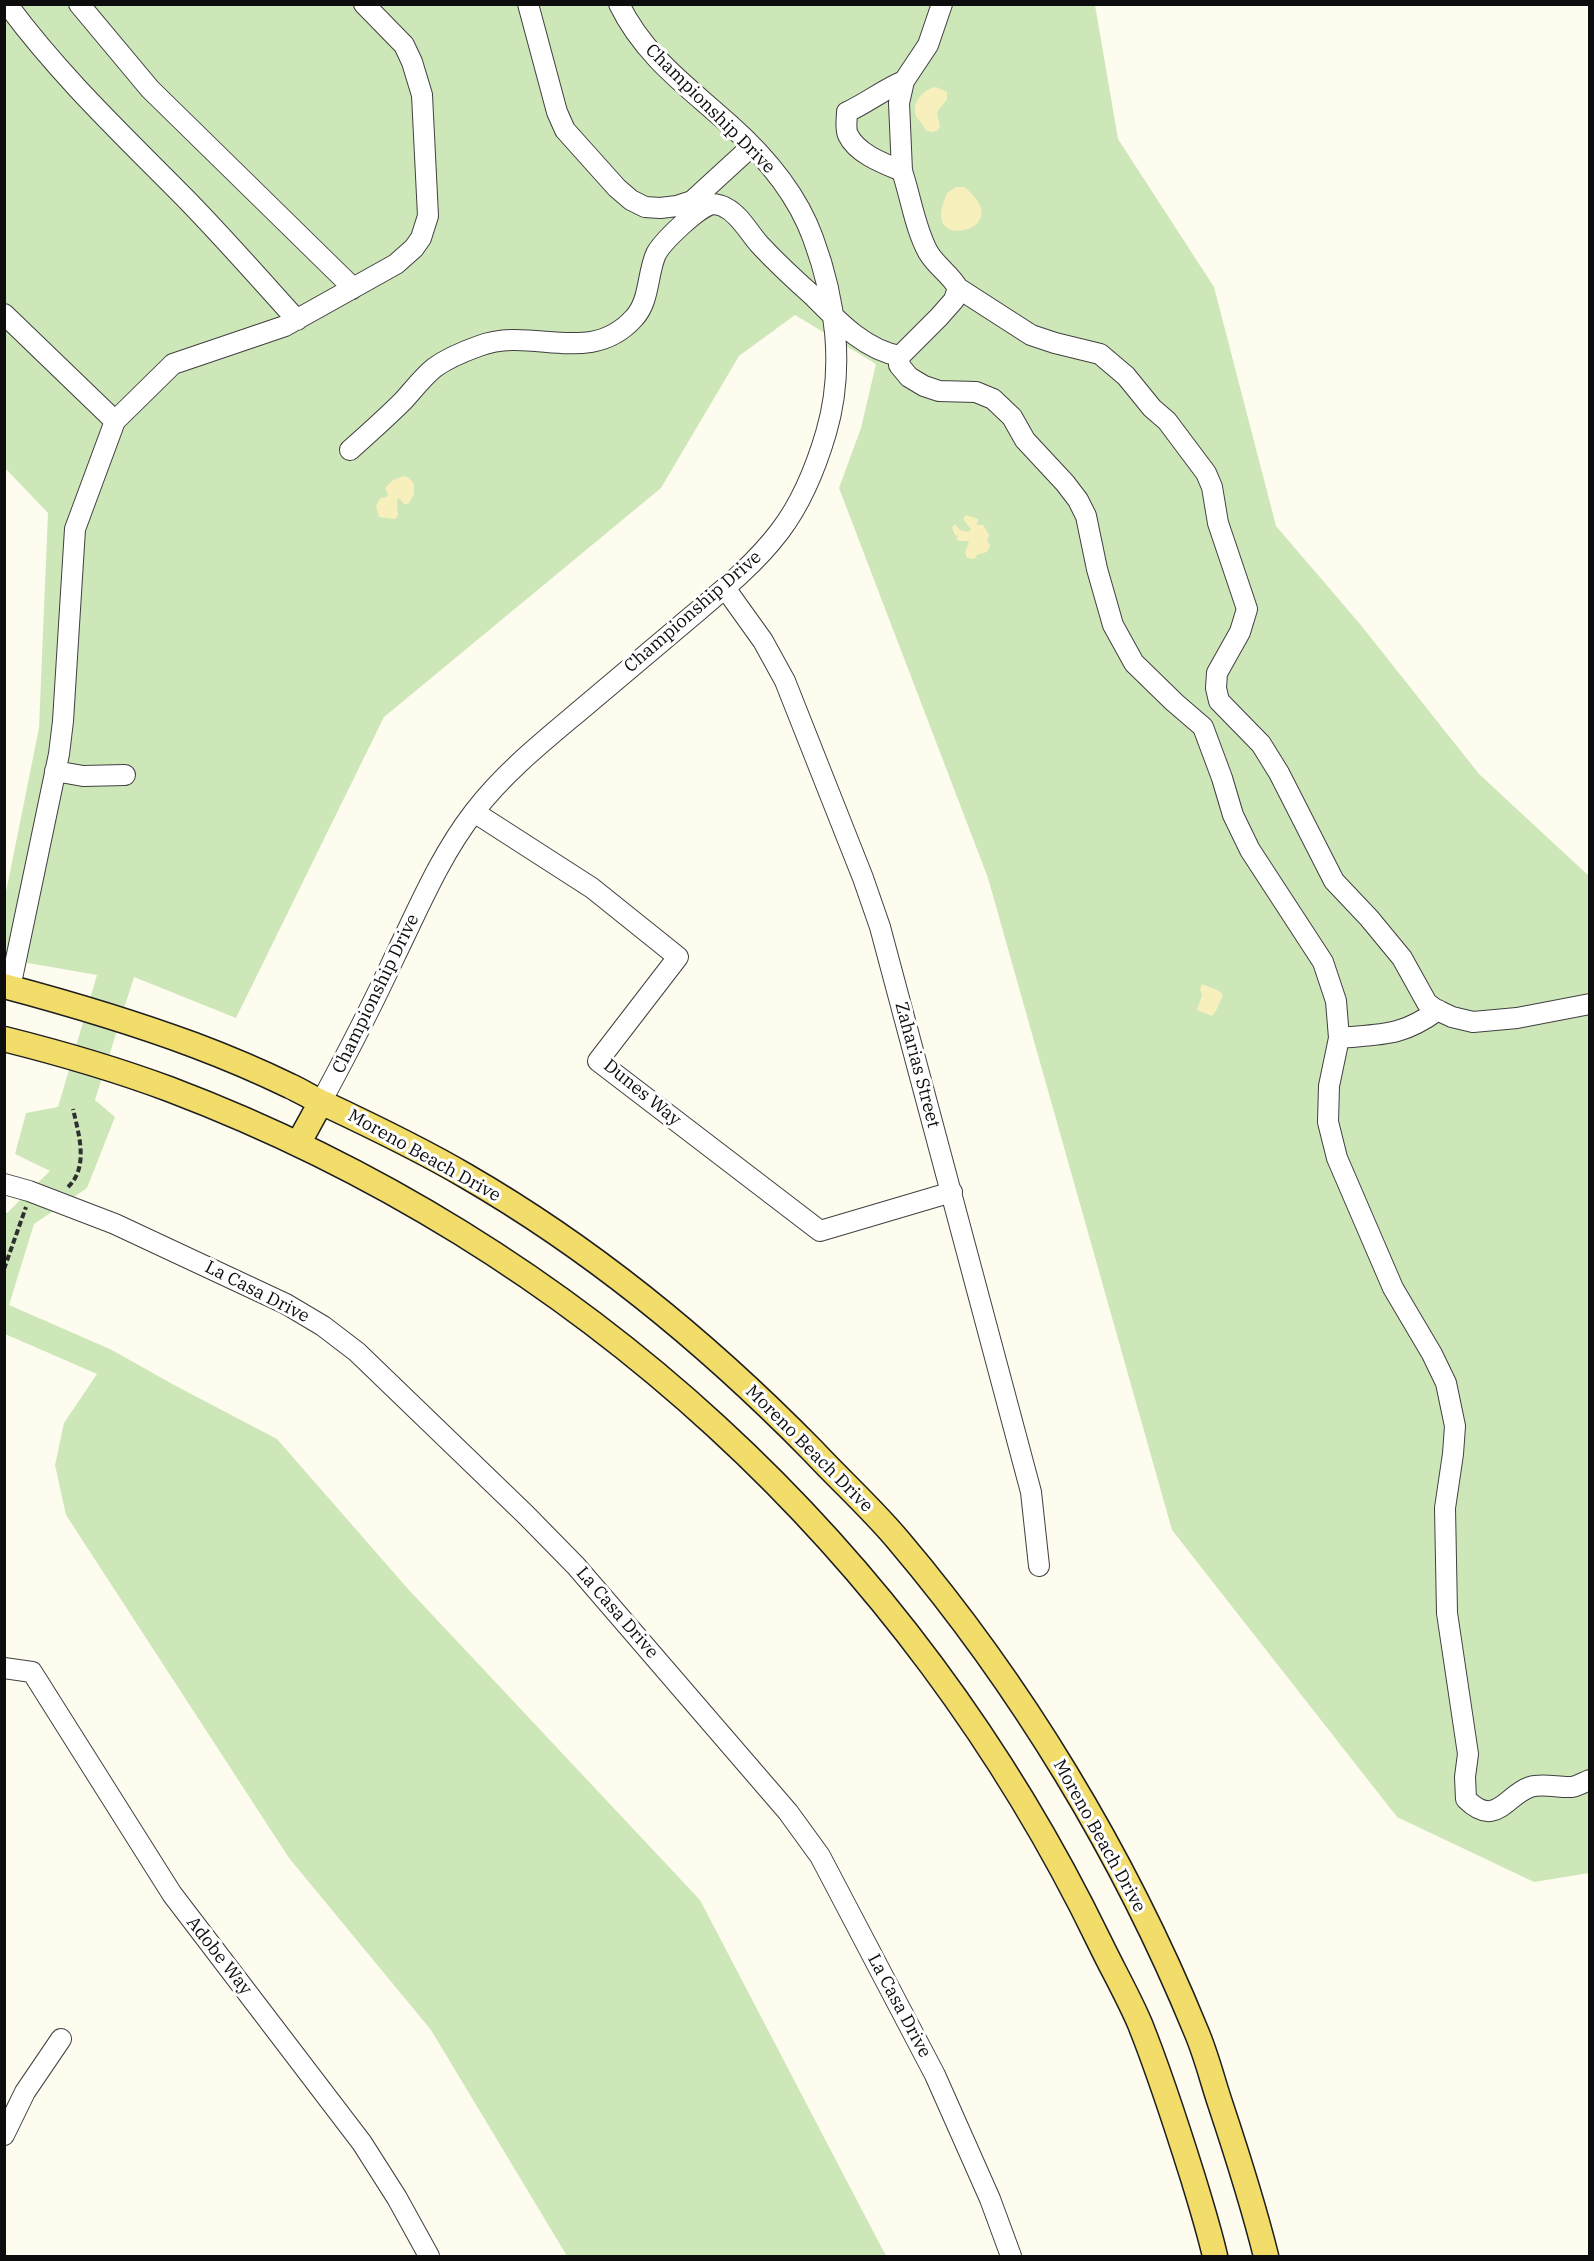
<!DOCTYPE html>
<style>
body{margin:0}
#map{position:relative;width:1594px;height:2261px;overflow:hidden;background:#fefcee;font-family:"IBM Plex Serif",serif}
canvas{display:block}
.frame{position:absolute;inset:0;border:6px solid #0d0d0d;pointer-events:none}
</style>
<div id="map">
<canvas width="1594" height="2261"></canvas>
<div class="frame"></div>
</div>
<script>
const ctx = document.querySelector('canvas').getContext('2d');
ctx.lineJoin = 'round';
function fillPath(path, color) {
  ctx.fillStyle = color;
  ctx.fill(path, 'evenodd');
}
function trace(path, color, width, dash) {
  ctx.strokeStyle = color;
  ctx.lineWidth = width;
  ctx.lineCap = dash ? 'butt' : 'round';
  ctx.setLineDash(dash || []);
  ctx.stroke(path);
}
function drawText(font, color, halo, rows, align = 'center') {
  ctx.font = font + ' "IBM Plex Serif",serif';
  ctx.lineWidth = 6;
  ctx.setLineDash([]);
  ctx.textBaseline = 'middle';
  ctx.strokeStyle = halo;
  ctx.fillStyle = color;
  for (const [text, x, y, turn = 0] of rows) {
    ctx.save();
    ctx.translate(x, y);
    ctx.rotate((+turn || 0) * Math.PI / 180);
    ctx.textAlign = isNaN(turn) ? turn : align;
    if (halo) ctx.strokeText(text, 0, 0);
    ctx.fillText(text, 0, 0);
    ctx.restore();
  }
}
const green = new Path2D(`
 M4 5H1095L1118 139 1214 287 1276 526 1360 624 1479 774 1589 876V1873L1534 1882 1397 1817 1172 1530 988 878 839 488 861 428 876 364 795 315 739 356 661 488 384 717 236 1018 134 977 95 1100 115 1117 87 1188 34 1224 9 1305 112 1350 174 1385 277 1439 408 1589 700 1900 886 2256H567L431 2030 289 1858 66 1515 55 1465 64 1423 97 1374 5 1334V1213H7L50 1171 15 1154 26 1113 58 1107 97 975 5 959V897L39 728 48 513 5 468Z`);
const sand = new Path2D(`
 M936 87 947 92V99C938 113 935 107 940 126L937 131 932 132C925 131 925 129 922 124 920 121 917 119 916 116 911 102 924 89 936 87Z
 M956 187H964C1011 224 949 244 942 221 939 212 944 201 947 193Z
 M404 476 409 478 414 484V495L408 504H404L399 498 397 500 398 515 395 519 379 517 376 506 380 498 387 497 388 494 385 488 393 480Z
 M966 515 978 519 977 525H983L989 535 987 541 990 545 988 551 984 553 978 554 974 559 967 558 965 553 969 541H958L956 538 959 536 955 535 952 527 955 524 960 530 968 532 971 529 963 519Z
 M1202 984 1219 991 1223 995 1216 1011 1212 1016 1197 1010 1202 995 1200 989Z`);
const path = new Path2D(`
 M68 1187C89 1167 79 1135 73 1109
 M4 1269 26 1207`);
const minor = new Path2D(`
 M7 4C60 76 124 136 186 199 224 238 260 279 297 320
 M79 4 150 89 348 283 352 289
 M528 4 557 112 565 130 617 188 631 200 645 207 660 208 677 206 692 201 752 146
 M904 81C884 89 867 103 847 112 847 119 845 129 848 135 857 154 885 164 902 171 911 198 915 228 928 252 936 266 950 274 958 288L954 300 939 317 900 356 899 365 909 377 924 386 939 391 976 392 993 399 1012 417 1025 440 1065 483 1078 500 1086 516 1097 569 1113 625 1134 663 1174 702 1203 727 1222 778 1233 815 1250 850 1323 962 1336 1001 1339 1038 1329 1086 1328 1122 1337 1158 1393 1288 1432 1354 1446 1383 1455 1426 1453 1454 1445 1508 1447 1613 1468 1754 1465 1777 1466 1799C1496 1829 1506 1795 1530 1787 1543 1783 1559 1788 1572 1787 1578 1786 1584 1782 1590 1780
 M902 171 899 103 904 81 928 45 942 4
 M958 288 1031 335 1055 343 1100 354 1126 376 1152 408 1167 421 1206 473 1212 487 1218 523 1247 609 1240 632 1217 673 1216 688 1219 701 1261 744 1279 773 1334 881 1369 918 1402 958 1427 1003 1435 1009 1452 1017 1473 1022 1517 1018 1590 1004
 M4 314 115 421
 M350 450C368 434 386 418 403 401 413 390 423 377 434 368 446 359 465 351 479 346 532 326 590 367 634 318 650 301 647 274 656 254 662 242 699 206 713 204 716 204 724 206 726 208 740 215 749 233 760 245 776 262 794 279 812 295 836 319 864 350 900 356
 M725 588 763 641 785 681 863 878 880 927 1031 1492 1039 1566
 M55 771 83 776 125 775
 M474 812 592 888 678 957 598 1061 820 1231 952 1192
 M10 988 59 754 63 721 75 529 115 421 173 364 285 326 396 264 414 248 421 238 428 216 422 95 412 62 404 45 364 4
 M1339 1038C1382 1034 1401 1037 1438 1010
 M321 1102C347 1054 372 1006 395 956 419 907 440 856 474 812 503 774 540 744 577 713 615 681 653 649 692 616 723 590 755 564 780 531 802 502 816 467 826 433 845 369 836 300 813 238 797 194 764 155 729 124 688 87 644 56 619 4
 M4 1184 29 1191 115 1224 286 1304 323 1326 357 1352 526 1515 576 1566 788 1812 820 1856 935 2075 990 2199 1011 2256
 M4 1668 32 1672 172 1894 362 2143 397 2198 429 2256
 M4 2135 25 2092 61 2039`);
const major = new Path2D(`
 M4 986C68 1003 132 1022 194 1045 226 1057 259 1071 290 1086 301 1091 312 1098 323 1103 372 1126 420 1149 466 1176 594 1250 710 1346 813 1451 841 1481 872 1509 898 1540 1021 1685 1124 1855 1196 2031 1206 2054 1212 2079 1220 2103 1237 2154 1253 2204 1266 2256
 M4 1039C60 1053 115 1069 169 1089 578 1244 910 1550 1100 1943 1113 1970 1128 1996 1140 2024 1160 2074 1177 2127 1193 2178 1201 2204 1209 2230 1215 2256
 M298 1144 321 1102`);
const streetNames = [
 ["Championship Drive",710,109,45],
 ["Championship Drive",693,612,-41],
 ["Championship Drive",376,994,-64],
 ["Zaharias Street",917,1065,75],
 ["Dunes Way",642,1093,39],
 ["Moreno Beach Drive",424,1156,29],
 ["La Casa Drive",257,1292,27],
 ["Moreno Beach Drive",809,1449,45],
 ["La Casa Drive",617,1613,49],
 ["Moreno Beach Drive",1099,1836,61],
 ["Adobe Way",219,1956,52],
 ["La Casa Drive",899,2006,62]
];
fillPath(green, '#cde7b9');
fillPath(sand, '#f8f0bc');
trace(minor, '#404040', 22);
trace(major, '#1e1e1e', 27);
trace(path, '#2f2f2f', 4, [6, 3]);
trace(minor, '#fff', 20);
trace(major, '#f2dd6a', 24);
drawText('18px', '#0d0d0d', '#fff', streetNames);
</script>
